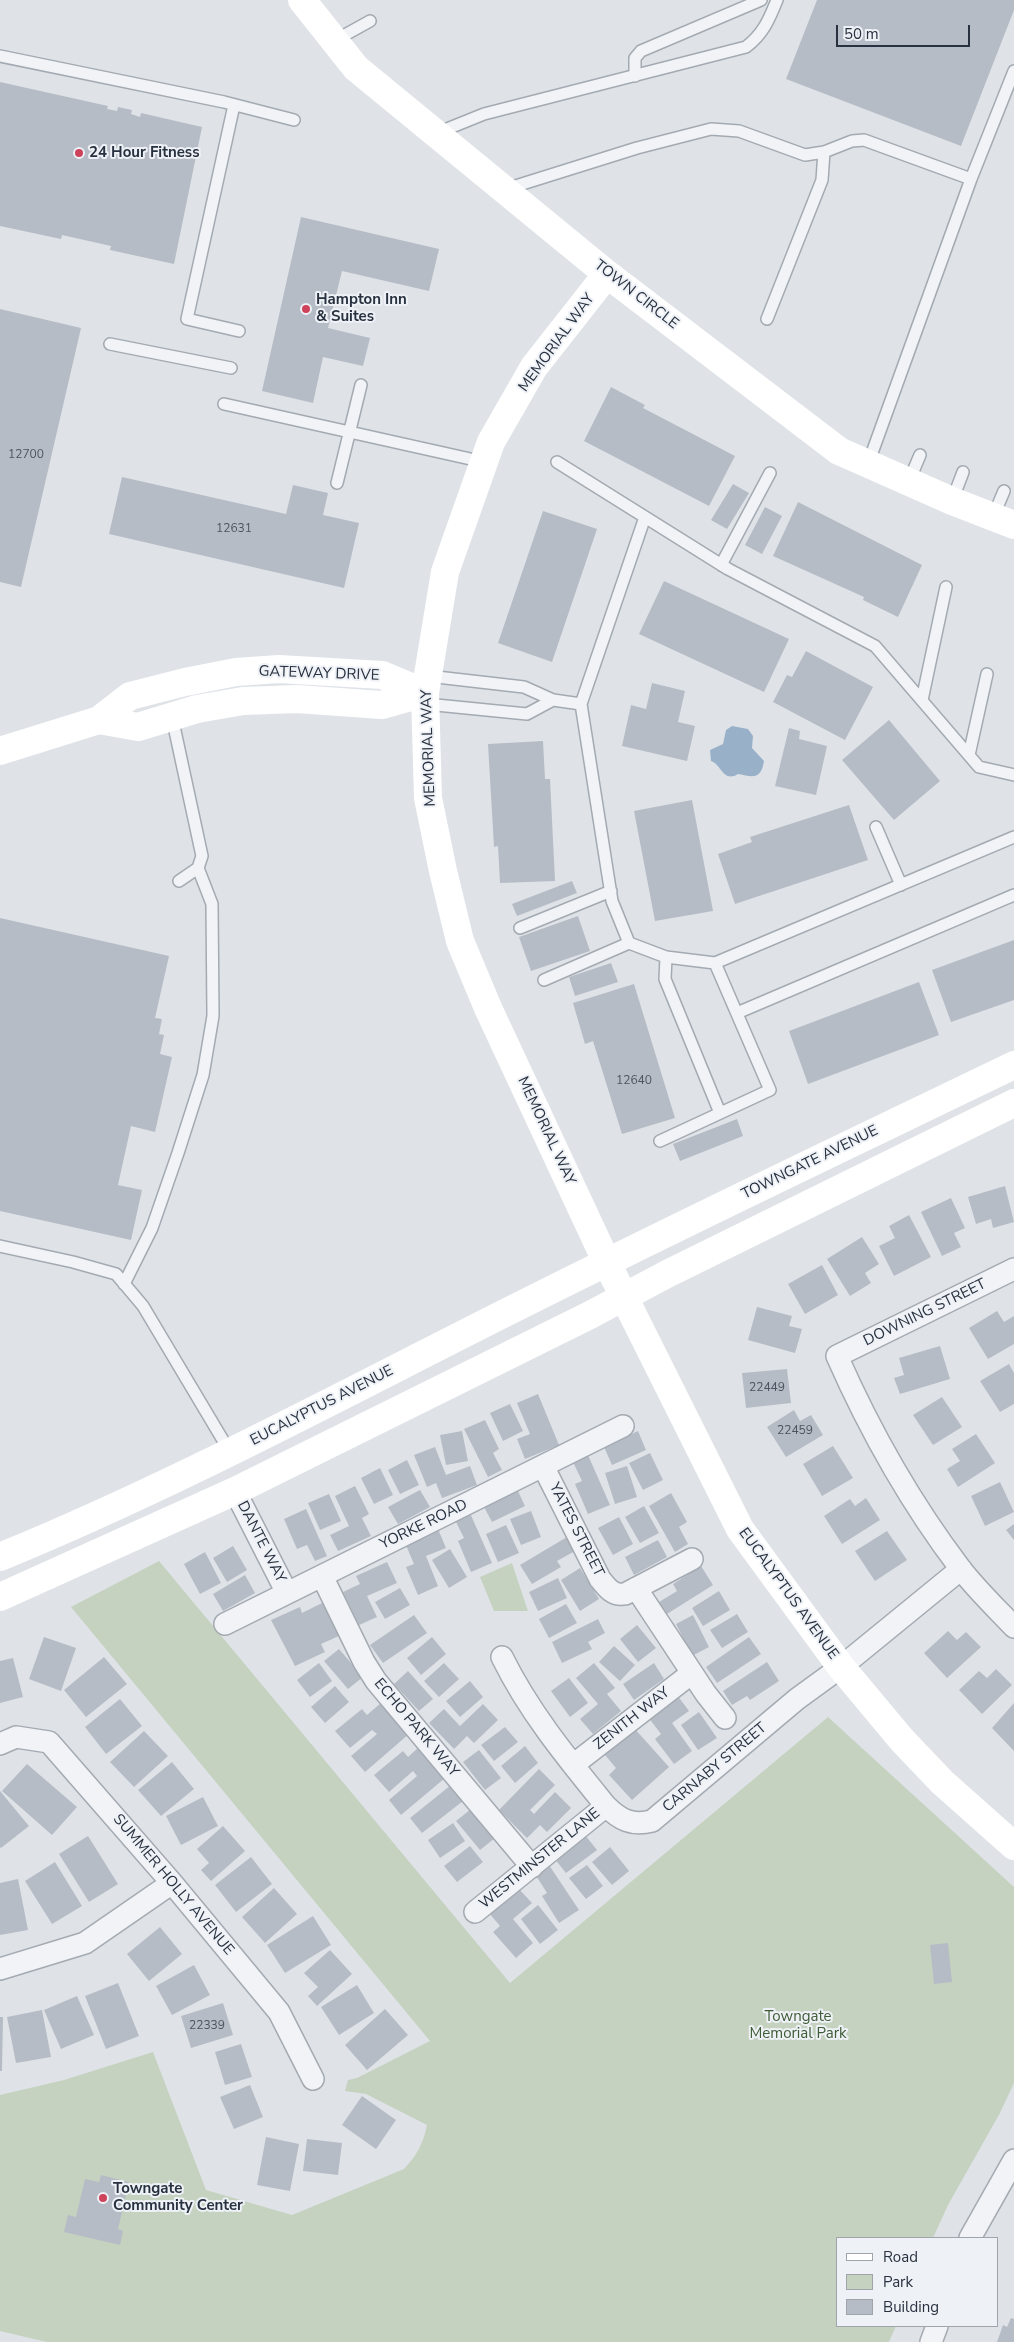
<!DOCTYPE html>
<style>
body{margin:0}
#map{position:relative;width:1014px;height:2342px;overflow:hidden;background:#dfe3e8;font-family:"Nunito Sans",sans-serif}
canvas{display:block}
.legend{position:absolute;left:836px;top:2237px;width:162px;height:90px;box-sizing:border-box;background:#eef1f6;border:1px solid #9fa4ad;margin:0;padding:6px 9px;list-style:none;font-size:15px;color:#28313f}
.legend li{display:flex;align-items:center;gap:10px;height:25px}
.legend b{width:25px;border:1px solid #9fa4ad}
.scale{position:absolute;left:836px;top:25px;width:134px;height:22px;box-sizing:border-box;border:2px solid #28313f;border-top:0;padding-left:6px;font-size:15px;line-height:18px;white-space:nowrap;color:#28313f;-webkit-text-stroke:4px #eef1f6;paint-order:stroke}
</style>
<div id="map">
<canvas width="1014" height="2342"></canvas>
<ul class="legend">
<li><b style="height:6px;background:#fff"></b>Road</li>
<li><b style="height:14px;background:#c5d2c0"></b>Park</li>
<li><b style="height:14px;background:#b6bcc5"></b>Building</li>
</ul>
<div class="scale">50 m</div>
</div>
<script>
const ctx = document.querySelector('canvas').getContext('2d');
ctx.lineJoin = 'round';
function fillPath(path, color) {
  ctx.fillStyle = color;
  ctx.fill(path, 'evenodd');
}
function trace(path, color, width, dash) {
  ctx.strokeStyle = color;
  ctx.lineWidth = width;
  ctx.lineCap = dash ? 'butt' : 'round';
  ctx.setLineDash(dash || []);
  ctx.stroke(path);
}
function drawText(font, color, halo, rows, align = 'center') {
  ctx.font = font + ' "Nunito Sans",sans-serif';
  ctx.lineWidth = 4;
  ctx.setLineDash([]);
  ctx.textBaseline = 'middle';
  ctx.strokeStyle = halo;
  ctx.fillStyle = color;
  for (const [text, x, y, turn = 0] of rows) {
    ctx.save();
    ctx.translate(x, y);
    ctx.rotate((+turn || 0) * Math.PI / 180);
    ctx.textAlign = isNaN(turn) ? turn : align;
    if (halo) ctx.strokeText(text, 0, 0);
    ctx.fillText(text, 0, 0);
    ctx.restore();
  }
}
const green = new Path2D(`
 M159 1561 510 1983 828 1717 1014 1887V2083L1000 2113 948 2205 933 2238H838V2326H896L889 2342H47L0 2331V2095L64 2080 153 2052 206 2190 292 2215 404 2169C417 2155 423 2144 427 2125L366 2094 345 2091 348 2080 357 2078 430 2041 71 1607Z
 M512 1563 528 1611H494L480 1577Z`);
const water = new Path2D(`
 M732 726 748 729 753 736 752 748 764 761C761 780 753 777 738 774 723 783 722 765 711 761L710 750 723 744 726 730Z`);
const building = new Path2D(`
 M817 0H1014V10L961 146 786 79Z
 M0 82 108 106 107 109 117 111 118 107 132 110 131 114 140 117 141 113 202 127 174 264 110 250 111 246 62 235 61 239 0 226Z
 M301 217 439 249 429 291 342 271 328 328 370 338 363 366 323 357 313 403 262 391Z
 M0 309 81 328 21 587 0 582Z
 M611 387 645 405 643 408 735 456 709 506 584 441Z
 M122 477 286 514 293 485 328 493 323 515 359 523 344 588 109 534Z
 M733 484 749 493 727 529 711 520Z
 M798 502 922 565 898 617 863 600 864 597 773 556Z
 M765 507 782 516 762 554 745 545Z
 M543 511 597 529 552 662 498 643Z
 M664 581 789 639 764 692 639 634Z
 M806 651 873 687 845 740 773 702 787 675 792 677Z
 M652 683 685 691 678 722 695 726 687 761 622 746 631 705 646 709Z
 M889 720 940 781 894 820 842 760Z
 M789 728 800 731 799 739 827 746 816 795 775 786Z
 M543 741 545 779H550L555 881 500 883 498 846 494 847 488 744Z
 M692 800 713 911 655 921 634 811Z
 M849 805 868 860 735 904 718 854 752 842 750 837Z
 M572 881 577 893 517 916 512 904Z
 M578 916 590 951 531 971 519 937Z
 M0 918 169 956 155 1018 162 1019 159 1034 164 1035 160 1054 172 1057 155 1132 131 1126 118 1185 142 1190 131 1240 0 1211Z
 M1014 940V1000L951 1022 932 970Z
 M611 963 618 982 575 996 569 977Z
 M919 982 939 1035 808 1084 789 1031Z
 M634 984 675 1118 622 1134 593 1041 585 1044 573 1003Z
 M737 1119 743 1136 680 1161 673 1144Z
 M1005 1186 1014 1222 993 1228 991 1219 976 1224 968 1197Z
 M951 1198 965 1228 954 1233 961 1247 942 1256 921 1212Z
 M909 1215 931 1257 894 1276 879 1246 895 1238 889 1226Z
 M862 1237 879 1264 865 1273 871 1283 850 1296 827 1259Z
 M822 1265 838 1295 805 1314 788 1284Z
 M757 1307 792 1316 789 1326 802 1329 795 1353 748 1340Z
 M997 1311 1004 1322 1014 1316V1344L988 1359 969 1328Z
 M940 1346 950 1379 900 1394 894 1378 904 1375 899 1358Z
 M1009 1364 1014 1373V1404L1000 1412 980 1381Z
 M787 1369 791 1403 746 1408 742 1373Z
 M538 1394 559 1445 525 1459 517 1439 530 1434 517 1403Z
 M942 1397 962 1427 933 1445 913 1415Z
 M510 1404 523 1431 503 1441 490 1413Z
 M794 1410 800 1421 811 1415 823 1435 786 1457 767 1427Z
 M485 1420 499 1449 493 1453 502 1470 488 1477 464 1429Z
 M462 1431 468 1461 446 1465 440 1435Z
 M638 1431 646 1450 612 1465 604 1447Z
 M976 1434 995 1463 958 1487 947 1469 960 1461 952 1449Z
 M833 1446 853 1478 822 1496 803 1464Z
 M435 1447 446 1475 470 1466 477 1485 442 1498 436 1483 427 1487 414 1455Z
 M650 1453 663 1480 643 1490 629 1463Z
 M588 1455 610 1505 588 1514 575 1484 582 1481 573 1462Z
 M407 1460 419 1485 400 1494 388 1470Z
 M627 1466 637 1497 615 1504 605 1473Z
 M380 1468 393 1495 374 1504 361 1478Z
 M1000 1482 1014 1512 985 1526 971 1496Z
 M355 1486 369 1514 362 1518 371 1536 338 1551 330 1535 349 1526 335 1496Z
 M517 1489 525 1506 492 1522 483 1505Z
 M420 1490 430 1507 398 1524 388 1507Z
 M671 1493 687 1522 679 1527 688 1544 675 1552 649 1506Z
 M329 1494 341 1521 320 1530 308 1503Z
 M866 1498 880 1520 842 1544 824 1516 850 1499 855 1506Z
 M644 1506 659 1533 640 1543 625 1517Z
 M306 1509 327 1556 315 1561 307 1545 297 1549 284 1519Z
 M531 1511 541 1537 521 1545 510 1519Z
 M470 1513 492 1563 471 1572 458 1541 464 1538 455 1520Z
 M619 1517 633 1544 613 1555 598 1528Z
 M1014 1524V1540L1006 1530Z
 M506 1525 519 1553 498 1562 486 1534Z
 M438 1529 446 1548 426 1556 438 1586 418 1595 406 1567 414 1564 405 1543Z
 M887 1531 907 1560 875 1581 855 1551Z
 M567 1537 575 1551 557 1561 561 1567 532 1584 520 1565Z
 M658 1540 667 1557 634 1575 625 1557Z
 M233 1546 247 1570 227 1582 213 1558Z
 M450 1549 467 1577 449 1588 432 1560Z
 M205 1552 221 1583 200 1594 184 1564Z
 M387 1562 397 1583 367 1596 377 1617 359 1625 343 1592 360 1584 356 1576Z
 M701 1566 713 1585 667 1614 659 1602 677 1591 673 1584Z
 M580 1568 599 1599 580 1611 561 1580Z
 M245 1575 255 1593 223 1611 213 1594Z
 M558 1578 567 1598 538 1611 529 1592Z
 M400 1588 410 1605 385 1619 375 1602Z
 M719 1591 730 1610 703 1626 692 1608Z
 M324 1602 339 1636 321 1644 325 1652 295 1666 271 1620 300 1607 302 1613Z
 M566 1604 577 1623 549 1638 539 1619Z
 M737 1614 748 1632 722 1648 710 1630Z
 M414 1615 427 1633 383 1663 370 1645Z
 M693 1615 709 1647 692 1656 676 1624Z
 M598 1619 605 1633 588 1642 592 1649 562 1663 552 1642Z
 M637 1625 656 1648 638 1662 620 1639Z
 M948 1631 957 1640 966 1632 981 1647 947 1678 924 1653Z
 M44 1637 76 1648 61 1691 29 1679Z
 M432 1637 446 1654 421 1675 407 1658Z
 M749 1637 761 1654 717 1683 706 1667Z
 M614 1646 635 1665 620 1681 599 1662Z
 M339 1649 363 1677 348 1689 324 1661Z
 M104 1657 127 1684 86 1717 64 1690Z
 M13 1658 23 1697 0 1703V1661Z
 M767 1662 779 1681 750 1700 747 1696 732 1705 723 1691Z
 M319 1663 332 1681 310 1697 297 1680Z
 M444 1663 459 1679 439 1697 424 1681Z
 M594 1663 615 1688 607 1694 621 1711 593 1734 580 1719 598 1704 576 1678Z
 M654 1663 664 1679 634 1700 623 1684Z
 M996 1669 1012 1685 982 1714 959 1690 979 1671 987 1678Z
 M408 1671 433 1699 419 1711 394 1684Z
 M569 1678 588 1703 570 1717 551 1691Z
 M470 1681 483 1697 460 1717 446 1701Z
 M335 1686 349 1702 325 1723 311 1707Z
 M677 1695 689 1711 672 1723 692 1751 674 1764 655 1739 661 1734 648 1717Z
 M120 1699 142 1726 106 1754 85 1727Z
 M382 1702 409 1734 365 1772 351 1756 377 1734 372 1730 350 1748 335 1731 362 1709 367 1715Z
 M1014 1703V1751L992 1728Z
 M483 1704 498 1720 474 1743 467 1736 454 1749 429 1723 444 1709 460 1726Z
 M699 1712 717 1738 698 1750 681 1725Z
 M505 1727 518 1742 494 1761 481 1745Z
 M634 1728 669 1767 632 1800 609 1775 616 1768 605 1755Z
 M144 1731 168 1756 134 1787 110 1762Z
 M525 1746 538 1763 515 1783 501 1766Z
 M419 1747 445 1778 401 1815 389 1800 417 1776 413 1771 389 1792 374 1775 403 1751 408 1757Z
 M479 1750 501 1778 485 1790 463 1762Z
 M172 1762 194 1789 161 1816 138 1790Z
 M27 1764 77 1807 52 1835 2 1791Z
 M539 1769 555 1785 530 1810 534 1814 555 1792 571 1808 547 1832 540 1825 527 1838 499 1810Z
 M451 1785 463 1801 422 1833 410 1818Z
 M0 1791 29 1826 1 1848 0 1847Z
 M203 1797 218 1826 181 1845 166 1816Z
 M471 1809 495 1838 480 1850 456 1821Z
 M453 1823 465 1841 440 1858 428 1840Z
 M223 1826 245 1851 211 1881 201 1870 209 1863 197 1849Z
 M585 1835 597 1850 566 1873 554 1858Z
 M88 1836 118 1884 89 1902 59 1854Z
 M470 1846 483 1862 457 1882 444 1866Z
 M610 1847 629 1871 612 1885 592 1862Z
 M251 1857 272 1884 236 1912 215 1885Z
 M55 1862 82 1906 52 1924 25 1881Z
 M549 1865 579 1910 559 1923 542 1896 547 1893 535 1874Z
 M587 1865 603 1886 586 1899 569 1878Z
 M18 1879 28 1930 0 1935V1883Z
 M274 1888 297 1914 265 1943 242 1917Z
 M518 1888 532 1903 513 1919 533 1943 516 1958 493 1932 500 1926 489 1913Z
 M538 1905 558 1930 540 1944 521 1919Z
 M313 1916 331 1945 285 1973 267 1945Z
 M160 1927 182 1954 149 1981 127 1954Z
 M948 1943 952 1982 934 1984 930 1945Z
 M330 1950 352 1974 317 2006 308 1996 318 1987 304 1973Z
 M194 1965 210 1995 172 2015 156 1986Z
 M118 1983 139 2036 106 2049 85 1996Z
 M357 1985 374 2013 339 2035 321 2007Z
 M77 1996 94 2035 61 2049 44 2010Z
 M223 2003 233 2035 191 2048 181 2016Z
 M385 2009 408 2035 367 2070 345 2045Z
 M42 2010 51 2057 16 2063 7 2017Z
 M0 2017H3L2 2071H0Z
 M241 2044 252 2077 225 2085 215 2052Z
 M250 2085 263 2117 234 2129 220 2097Z
 M362 2096 396 2120 376 2149 342 2125Z
 M266 2137 299 2144 290 2191 257 2185Z
 M307 2139 342 2143 338 2175 303 2171Z
 M101 2175 129 2182 118 2229 123 2231 120 2245 64 2232 68 2215 76 2217 85 2179 99 2182Z
 M1011 2318 1014 2319V2342H997L1003 2325 1007 2327Z`);
const lane = new Path2D(`
 M334 41 370 21
 M0 56 224 102 294 120
 M635 76V58L641 51 761 0
 M234 105 187 319 239 331
 M437 133 484 114 746 47C763 34 769 20 777 0
 M506 189 637 148 711 129 739 131 805 155 824 152 852 141 864 140 971 179
 M767 319 822 180 824 152
 M110 344 231 368
 M224 404 484 462
 M557 462 728 569 875 646 979 767 1014 775
 M868 464 971 179 1014 71
 M909 481 920 455
 M337 483 361 385
 M952 501 963 472
 M645 517 581 704 612 901 629 943 666 957 715 963 1014 837
 M993 517 1004 491
 M721 565 770 473
 M428 676 524 687 553 700 581 704
 M922 700 946 587
 M426 704 527 714 553 700
 M172 717 202 856 198 868 179 881
 M969 755 987 674
 M876 827 901 885
 M520 928 611 891
 M666 957 665 979 720 1113
 M544 980 629 943
 M737 1013 1014 895
 M660 1141 770 1090 715 963
 M0 1246 73 1262 116 1274 143 1306 230 1452
 M124 1284 152 1228 178 1153 203 1075 213 1016 212 904 198 868`);
const street = new Path2D(`
 M1014 1269 837 1356C870 1431 910 1502 960 1568 976 1589 996 1608 1014 1627
 M543 1466 600 1579C607 1588 613 1596 625 1594L692 1559
 M235 1491 287 1593
 M322 1576 364 1662 376 1681 532 1867
 M636 1588 706 1694 725 1718
 M225 1624 623 1426
 M502 1657C529 1712 567 1758 606 1806 620 1820 632 1826 652 1821L797 1699 841 1667 961 1569
 M0 1744 16 1737 49 1742 172 1883 279 2012 313 2079
 M573 1765 692 1673
 M475 1912 606 1806
 M0 1969 85 1943 172 1883
 M970 2238 1014 2160
 M931 2342 937 2326`);
const secondary = new Path2D(`
 M302 0 356 68 607 274 839 451 952 501 1014 525
 M607 274 534 367 491 442 445 572 425 693 428 798 443 871 460 941 488 1008 607 1263 740 1529 841 1667 902 1740 942 1782 1014 1846
 M99 720 138 727 197 709 243 701 297 699 382 705 425 693
 M0 751 99 720 130 696 185 682 236 672 279 669 382 675 425 693
 M0 1557C173 1486 338 1397 505 1313 673 1228 844 1147 1014 1065
 M0 1597 235 1491 590 1315 667 1274 1014 1103`);
const markers = [
 [79,153,5,"#ce435b"],
 [306,309,5,"#ce435b"],
 [103,2198,5,"#ce435b"]
];
const numberNames = [
 ["12700",26,455],
 ["12631",234,529],
 ["12640",634,1081],
 ["22449",767,1388],
 ["22459",795,1431],
 ["22339",207,2026]
];
const poiNames = [
 ["24 Hour Fitness",89,153],
 ["Hampton Inn",316,300],
 ["& Suites",316,317],
 ["Towngate",113,2189],
 ["Community Center",113,2206]
];
const streetNames = [
 ["TOWN CIRCLE",636,295,38],
 ["MEMORIAL WAY",557,343,-54],
 ["GATEWAY DRIVE",319,674,2],
 ["MEMORIAL WAY",429,748,-92],
 ["MEMORIAL WAY",546,1131,65],
 ["TOWNGATE AVENUE",810,1163,-26],
 ["DOWNING STREET",925,1313,-26],
 ["EUCALYPTUS AVENUE",322,1406,-27],
 ["YORKE ROAD",424,1525,-26],
 ["YATES STREET",576,1530,63],
 ["DANTE WAY",261,1542,63],
 ["EUCALYPTUS AVENUE",788,1594,54],
 ["ZENITH WAY",632,1719,-38],
 ["ECHO PARK WAY",416,1728,50],
 ["CARNABY STREET",715,1768,-40],
 ["WESTMINSTER LANE",540,1859,-39],
 ["SUMMER HOLLY AVENUE",173,1885,50]
];
const parkNames = [
 ["Towngate",798,2017],
 ["Memorial Park",798,2034]
];
fillPath(green, '#c5d2c0');
fillPath(water, '#99b1c8');
fillPath(building, '#b6bcc5');
trace(lane, '#a4aab2', 14);
trace(street, '#a4aab2', 24);
trace(lane, '#f1f3f6', 11);
trace(street, '#f1f3f6', 21);
trace(secondary, '#fff', 28);
for (const [x, y, r, color] of markers) {
  const dot = new Path2D();
  dot.arc(x, y, r, 0, 2 * Math.PI);
  ctx.fillStyle = color;
  ctx.fill(dot);
  trace(dot, '#eef1f6', 2);
}
drawText('12px', '#4c5460', null, numberNames);
drawText('bold 15px', '#28313f', '#eef1f6', poiNames, 'left');
drawText('15px', '#28313f', '#eef1f6', streetNames);
drawText('15px', '#3d5b35', '#eef1f6', parkNames);
</script>
